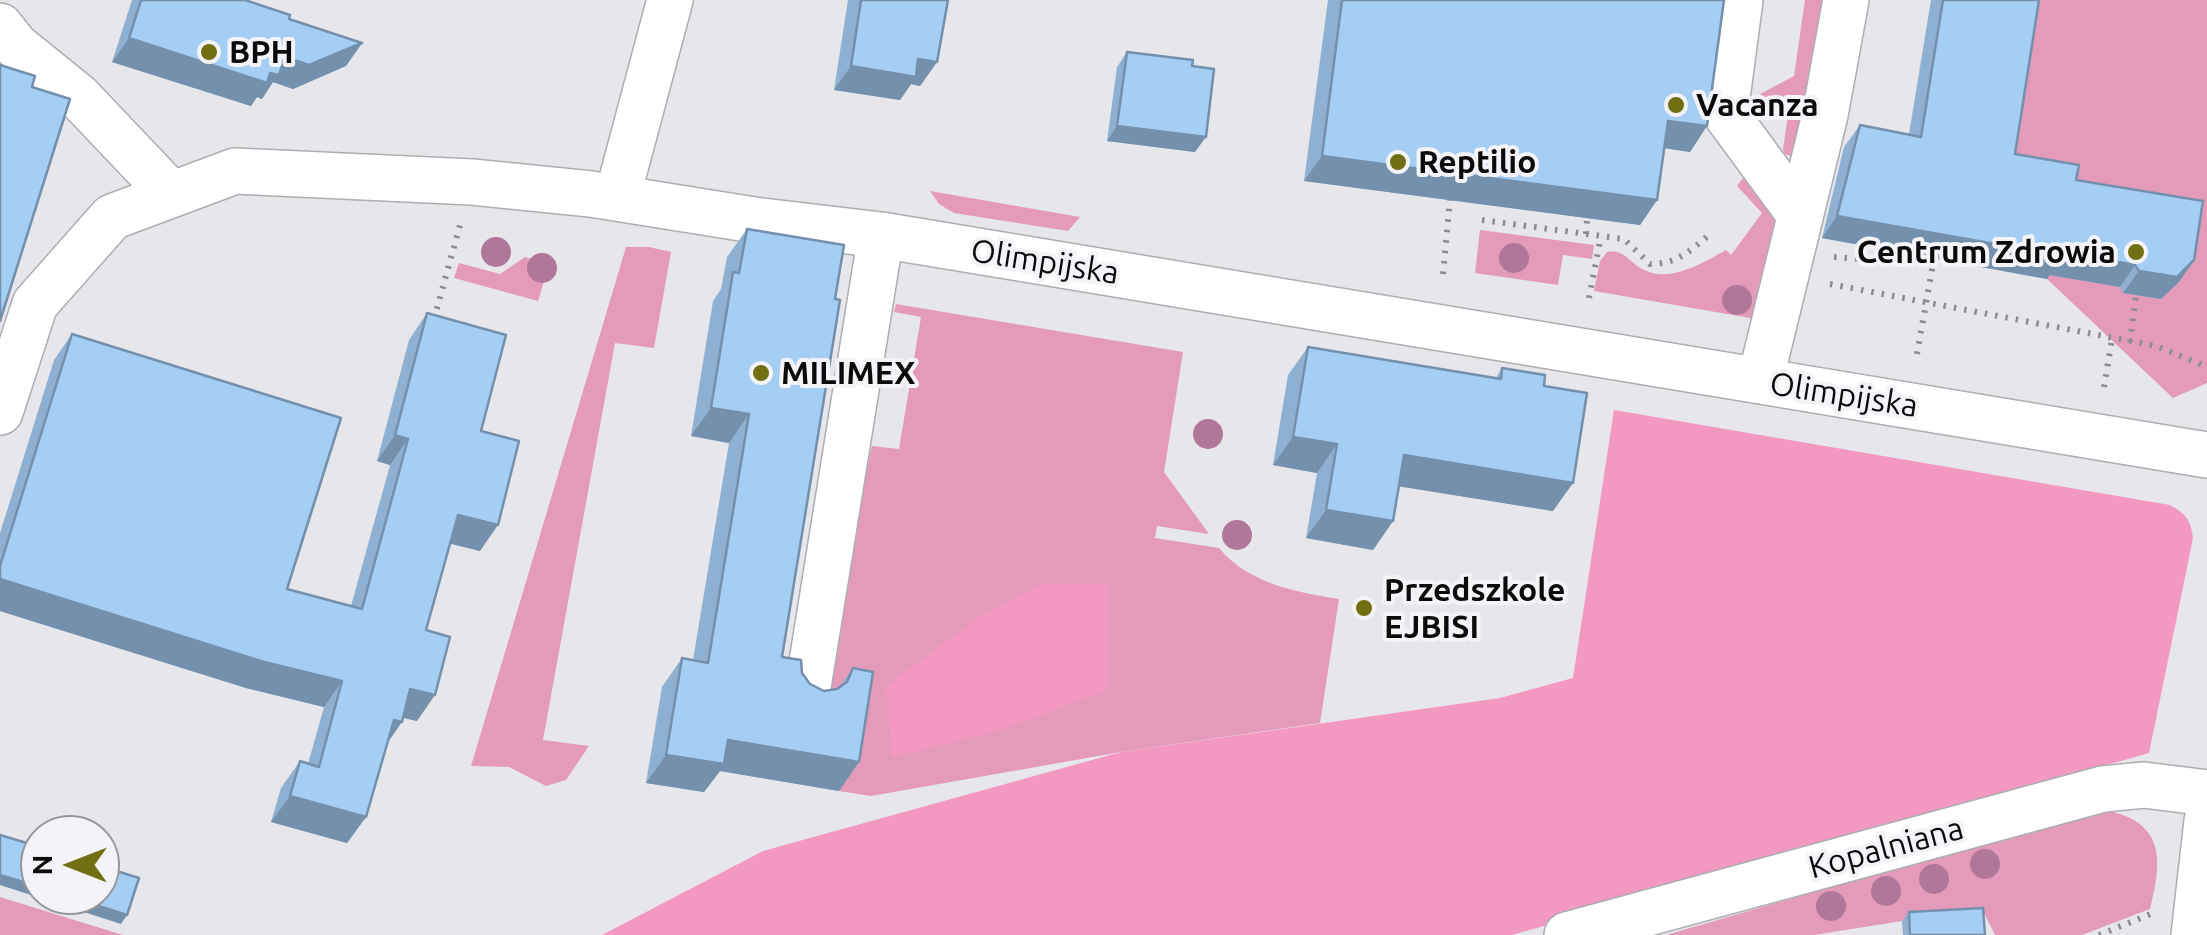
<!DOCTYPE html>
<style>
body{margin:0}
#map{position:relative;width:2207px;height:935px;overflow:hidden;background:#e6e6eb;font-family:Ubuntu,sans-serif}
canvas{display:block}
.north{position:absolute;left:20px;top:815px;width:100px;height:100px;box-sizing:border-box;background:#f3f3f8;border:2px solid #96969a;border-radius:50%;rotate:270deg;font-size:28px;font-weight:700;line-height:40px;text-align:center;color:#0b0b0c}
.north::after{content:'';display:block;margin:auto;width:35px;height:45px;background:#716f11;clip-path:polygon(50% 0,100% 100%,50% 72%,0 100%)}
</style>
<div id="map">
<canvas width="2207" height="935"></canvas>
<div class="north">N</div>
</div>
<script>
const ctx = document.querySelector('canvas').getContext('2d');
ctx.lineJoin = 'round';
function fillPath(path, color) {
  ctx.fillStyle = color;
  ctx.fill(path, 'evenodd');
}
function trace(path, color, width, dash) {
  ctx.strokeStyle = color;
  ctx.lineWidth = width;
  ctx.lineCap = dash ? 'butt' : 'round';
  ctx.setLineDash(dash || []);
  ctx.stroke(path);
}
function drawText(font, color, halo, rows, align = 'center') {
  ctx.font = font + ' Ubuntu,sans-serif';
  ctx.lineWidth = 8;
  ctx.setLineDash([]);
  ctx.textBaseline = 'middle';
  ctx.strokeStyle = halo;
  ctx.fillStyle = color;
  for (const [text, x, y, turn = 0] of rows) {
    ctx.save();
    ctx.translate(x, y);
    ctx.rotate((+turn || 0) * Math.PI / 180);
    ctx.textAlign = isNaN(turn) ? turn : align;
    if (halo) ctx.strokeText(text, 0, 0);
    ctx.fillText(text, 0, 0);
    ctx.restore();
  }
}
const green = new Path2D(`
 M1805 0H1832L1796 157 1784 154 1783 149 1790 102 1764 98 1760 94 1794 76Z
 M2024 0H2207V383L2173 398 2047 279 2063 187 1968 128ZM2094 219 2161 299 2124 293 2120 287 2083 280Z
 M1746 174 1779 214 1756 319 1594 291 1600 261 1607 252C1624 249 1628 261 1642 269 1670 284 1702 263 1726 250L1731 255 1762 213 1737 186Z
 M930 191 1080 217 1068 231 954 213 939 204Z
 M1480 230 1594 245 1592 259 1563 255 1558 285 1475 273Z
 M626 247H649L671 252 654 348 615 343 543 740 589 746 566 780 546 786 509 767 471 766Z
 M525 257 549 264 538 301 454 278 459 263 500 274Z
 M896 304 1183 352 1164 472 1209 534 1157 526 1155 538 1219 548C1249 584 1296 592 1339 599L1320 723 1121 752 871 796 839 791 811 693 833 622 872 446 899 449 921 317 894 312Z
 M2100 809C2163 820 2164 855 2150 909L2082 935H1995L1985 915 1902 921 1814 935H1666Z
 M0 897 123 935H0Z`);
const forest = new Path2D(`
 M1614 410 2170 505C2186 514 2191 520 2193 538L2149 753 1512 935H602L763 851 1121 752 1500 698 1573 678Z
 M1044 583H1108V689L1005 729 892 757 886 686 981 616Z`);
const path = new Path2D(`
 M1482 220 1624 239 1650 264C1676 264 1689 252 1709 235
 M1586 234 1587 219
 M1834 257 1933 264
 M1443 274 1450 200
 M1830 284 2156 346 2207 367
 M1589 298 1601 236
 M434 319 460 225
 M2130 342 2136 295
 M1917 354 1933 264
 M2104 387 2112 339
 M2099 935 2153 913`);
const minor = new Path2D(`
 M1740 0 1725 113 1800 215
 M0 26 16 46 79 97 171 194
 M617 198 670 0
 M1760 381 1825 115 1846 0
 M0 412 35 304 112 217 235 171 472 182 591 194 754 220 881 235 2207 455
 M807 693 881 235
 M1567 935 2103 789 2144 785 2207 793
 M2194 935 2207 821`);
const trees = [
 [496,252],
 [1514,258],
 [542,268],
 [1737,300],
 [1208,434],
 [1237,535],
 [1985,864],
 [1934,879],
 [1886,891],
 [1831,906]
];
const wall = new Path2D(`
 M132 0H245L289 19 362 43 346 66 293 89 273 82 262 99 257 97 251 106 112 62Z
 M848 0H948L937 62 920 86 911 84 900 100 834 90Z
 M1328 0H1724L1707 126 1690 152 1664 148 1657 200 1640 225 1304 181Z
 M1931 0H2039L2015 154 2179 282 2161 299 2123 293 2120 287 2050 275 2047 279 1822 238 1844 147 1860 125 1909 134Z
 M1127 52 1192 66 1195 152 1107 141 1117 67Z
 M747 229 782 657 802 673 810 684 824 691 837 689 840 686 853 668 859 762 839 791 720 771 704 792 646 783 662 687 682 658 693 660 729 443 691 436 713 301 721 289 727 257Z
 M427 313 481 431 480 551 450 543 426 630 417 721 403 718 387 743 366 817 347 843 271 822 281 788 300 761 308 764 324 707 246 688 0 611V533L54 360 72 334 287 589 351 606 390 465 377 461 409 340Z
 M1308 347 1496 378 1502 368 1544 386 1553 511 1399 486 1393 521 1373 550 1306 538 1317 473 1273 465 1288 375Z
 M1909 912 1985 935H1903L1902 921Z`);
const shadedWall = new Path2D(`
 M129 38 270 73 285 57 362 43 346 66 293 89 273 82 262 99 257 97 251 106 112 62Z
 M918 59 937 62 920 86 911 84 900 100 834 90 851 66Z
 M1668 121 1707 126 1690 152 1650 146Z
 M1117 126 1206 137 1195 152 1107 141Z
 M1322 156 1657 200 1640 225 1304 181Z
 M1837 216 2064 252 2135 265 2120 287 2050 275 2047 279 1822 238Z
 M2194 260 2179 282 2161 299 2123 293 2139 271Z
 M711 408 749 414 729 443 691 436Z
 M395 435 408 439 390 465 377 461Z
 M1293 437 1337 444 1317 473 1273 465Z
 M1404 455 1573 483 1553 511 1384 484Z
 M1326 510 1393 521 1373 550 1306 538Z
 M458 515 498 525 480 551 439 541Z
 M0 579 342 681 324 707 246 688 0 611Z
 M410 689 435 695 417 721 392 715Z
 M394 720 402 722 384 748Z
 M728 740 859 762 839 791 720 771 704 792 646 783 666 755Z
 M290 796 366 817 347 843 271 822Z
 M0 875 40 887V895H64L127 915 121 924 0 885Z`);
const building = new Path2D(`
 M141 0H245L290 15 289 19 362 43 309 65 285 57 279 75 270 73 267 83 129 38Z
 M861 0H948L937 62 918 59 916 77 851 66Z
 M1342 0H1724L1707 126 1668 121 1657 200 1322 156Z
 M1943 0H2039L2015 154 2079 165 2076 180 2203 201 2194 260 2177 277 2139 271 2135 265 2064 252 2063 256 1837 216 1860 125 1921 137Z
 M1127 52 1193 60 1192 66 1214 69 1206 137 1117 126Z
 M0 65 35 76 32 87 70 99 0 321Z
 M747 229 844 245 835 299 840 300 782 657 801 660 802 673 810 684 824 691 837 689 847 682 853 668 873 672 859 762 728 740 724 764 666 755 682 658 708 663 749 414 711 408 733 272 739 273Z
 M427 313 506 335 481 431 519 441 498 525 458 515 426 630 450 637 435 695 410 689 402 722 394 720 366 817 290 796 300 761 319 767 342 681 264 662 0 579V566L72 334 341 418 287 589 362 609 408 439 395 435Z
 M1308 347 1501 379 1502 368 1545 375 1544 386 1587 393 1573 483 1404 455 1393 521 1326 510 1337 444 1293 437Z
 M0 835 40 847V887L0 875Z
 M100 866 139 878 127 915 64 895H100Z
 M1983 908 1985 935H1910L1909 912Z`);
const markers = [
 [209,52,10,"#716f11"],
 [1676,105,10,"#716f11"],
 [1398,162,10,"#716f11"],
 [2136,252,10,"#716f11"],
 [761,373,10,"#716f11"],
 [1364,608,10,"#716f11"]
];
const poiNames = [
 ["BPH",229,52],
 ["Vacanza",1696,105],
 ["Reptilio",1418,162],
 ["Centrum Zdrowia",2116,252,"right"],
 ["MILIMEX",781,373],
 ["Przedszkole",1384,590],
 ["EJBISI",1384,627]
];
const streetNames = [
 ["Olimpijska",1045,262,9],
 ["Olimpijska",1844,395,9],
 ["Kopalniana",1886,848,-15]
];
fillPath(green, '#e49bba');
fillPath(forest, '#f398c0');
trace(minor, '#adadb2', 48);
trace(path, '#8c8c8f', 6, [2.5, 8]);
trace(minor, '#fff', 45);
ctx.fillStyle = '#b07798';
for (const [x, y] of trees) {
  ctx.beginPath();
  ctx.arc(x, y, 15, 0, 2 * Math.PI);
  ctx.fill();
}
fillPath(wall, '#8eb1d3');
fillPath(shadedWall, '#7490ac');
fillPath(building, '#a5cef5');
trace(building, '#7490ac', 2.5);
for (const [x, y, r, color] of markers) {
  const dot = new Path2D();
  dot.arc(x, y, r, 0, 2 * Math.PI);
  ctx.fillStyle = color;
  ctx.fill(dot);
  trace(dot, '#f3f3f8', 4);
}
drawText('bold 32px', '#0b0b0c', '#f3f3f8', poiNames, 'left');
drawText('32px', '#0b0b0c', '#f3f3f8', streetNames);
</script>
